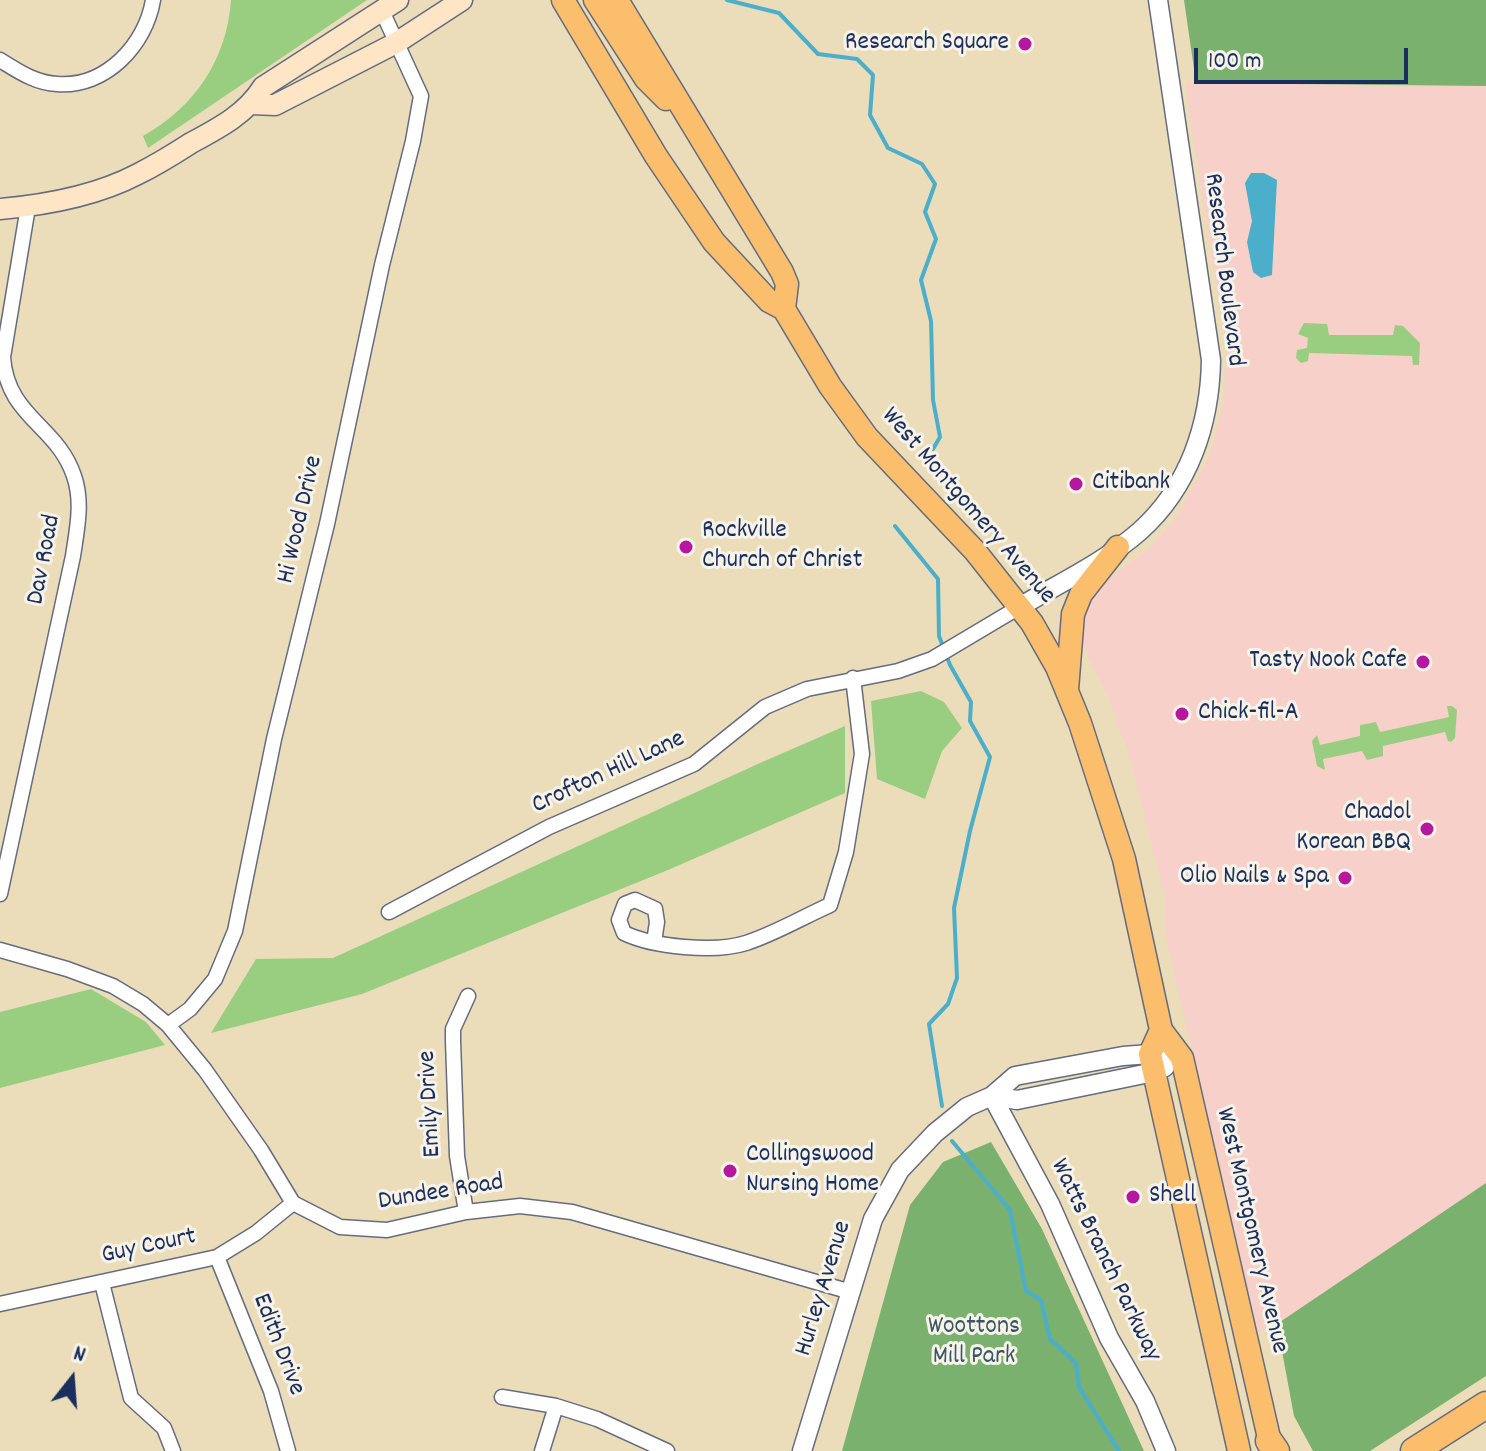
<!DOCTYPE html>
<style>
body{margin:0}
#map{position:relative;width:1486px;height:1451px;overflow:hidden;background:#ebddb9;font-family:Dekko,sans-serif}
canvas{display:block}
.north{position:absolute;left:32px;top:1339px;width:80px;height:80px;-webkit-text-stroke:6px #f7f3e8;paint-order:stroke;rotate:17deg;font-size:22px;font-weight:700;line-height:32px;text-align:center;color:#1b2f5e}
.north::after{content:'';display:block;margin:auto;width:28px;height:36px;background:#1b2f5e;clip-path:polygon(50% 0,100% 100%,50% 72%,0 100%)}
.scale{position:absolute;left:1194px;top:48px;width:214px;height:36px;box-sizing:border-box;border:4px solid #1b2f5e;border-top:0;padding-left:10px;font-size:24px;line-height:28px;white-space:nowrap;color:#1b2f5e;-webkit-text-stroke:6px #f7f3e8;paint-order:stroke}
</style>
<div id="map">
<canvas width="1486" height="1451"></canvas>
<div class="north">N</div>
<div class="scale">100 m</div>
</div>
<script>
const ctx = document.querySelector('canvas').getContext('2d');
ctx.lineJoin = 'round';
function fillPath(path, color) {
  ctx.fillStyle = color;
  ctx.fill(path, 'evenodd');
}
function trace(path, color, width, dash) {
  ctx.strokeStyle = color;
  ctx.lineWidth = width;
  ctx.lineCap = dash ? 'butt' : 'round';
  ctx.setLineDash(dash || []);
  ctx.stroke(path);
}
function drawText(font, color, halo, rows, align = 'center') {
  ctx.font = font + ' Dekko,sans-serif';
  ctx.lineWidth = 6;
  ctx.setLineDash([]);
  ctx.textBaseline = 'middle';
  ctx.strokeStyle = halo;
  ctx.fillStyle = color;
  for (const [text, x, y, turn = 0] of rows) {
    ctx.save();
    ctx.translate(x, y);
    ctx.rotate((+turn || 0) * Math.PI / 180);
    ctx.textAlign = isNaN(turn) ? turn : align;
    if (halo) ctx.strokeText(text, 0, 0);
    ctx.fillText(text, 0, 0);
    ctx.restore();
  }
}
const built = new Path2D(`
 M1185 83 1486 86V1183L1277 1324 1255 1333 1165 931V896L1147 825 1130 756 1108 695 1088 657 1081 633 1086 607 1100 585 1151 547 1176 518 1210 456 1225 398V342Z`);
const green = new Path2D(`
 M231 0H367L148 148 143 136C195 107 227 59 231 0Z
 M1304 323 1327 324 1329 335H1393L1395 325 1403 326 1420 343 1419 365H1413L1412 356 1309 353 1308 361 1301 363 1296 358 1297 350 1307 348 1308 338 1298 334Z
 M921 691 944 702 962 728 942 751 925 799 877 779 871 701Z
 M1447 706H1452L1457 710 1455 738 1451 742 1448 741 1445 732 1383 746V756L1367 760 1362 751 1323 759 1325 770 1317 766 1312 741 1317 735 1320 745 1360 736V725L1376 722 1380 732 1449 717Z
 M845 726V793L668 870 362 994 211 1033 256 959 333 958 760 763Z
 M91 989 146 1022 165 1045 0 1088V1012Z`);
const forest = new Path2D(`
 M1184 0H1486V86L1196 83Z
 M991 1142 1042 1229 1144 1451H842L910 1205 943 1162Z
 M1486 1183V1376L1370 1451H1313L1294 1416 1277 1324Z`);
const water = new Path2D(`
 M1251 173H1264L1277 180 1272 275 1261 278 1253 272 1247 242 1252 221 1245 183Z`);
const stream = new Path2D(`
 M727 0 779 13 818 54 857 59 873 75 870 115 888 148 922 164 935 184 925 212 936 239 921 280 931 321 933 400 940 437 933 449
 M895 526 938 579 939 636 950 665 971 702 970 721 990 757 970 831 954 908 957 978 948 1004 929 1024 942 1106
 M952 1141 1010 1210 1026 1291 1041 1300 1050 1339 1076 1363 1079 1387 1119 1451`);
const minor = new Path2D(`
 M0 60C18 71 35 83 57 84 106 88 146 44 153 0
 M0 894 73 556C77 529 83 502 74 476 57 425 7 417 3 357L28 207
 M389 912 549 827 694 764 765 707 807 689 898 671 932 659 1021 606
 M654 942 657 922 655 909 635 900 625 904 619 920 624 933C653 947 715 953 746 943 774 934 803 917 830 905L846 852 862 754 853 678
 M0 950 67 969 113 986 143 1004 168 1025 205 1070 261 1150 293 1203 340 1227 387 1230 466 1212 520 1206 572 1212 851 1292
 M168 1025 190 1009 215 979 235 931 274 739 327 524 382 265 413 141 421 96 382 11
 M466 1212 457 1156 453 1041V1029L468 996
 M217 1257 271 1391 288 1451
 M102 1283 131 1398 164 1428 173 1451
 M0 1304 217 1257 256 1233 293 1203
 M502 1397 556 1406 597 1419 667 1451
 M542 1451 556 1406`);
const tertiary = new Path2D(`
 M1021 606C1060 583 1106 561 1140 531 1189 487 1210 424 1211 360L1158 0
 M992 1096 1050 1204 1109 1338 1145 1401 1166 1451
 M992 1096 1017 1100 1154 1072 1165 1067
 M802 1451 873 1219 900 1170 935 1133 967 1107 992 1096 1015 1076 1123 1056 1150 1054 1182 1058`);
const secondary = new Path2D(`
 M252 104 275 105 396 43 462 0
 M0 209C46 205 96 196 138 174 156 165 174 154 191 143 219 128 246 114 263 87L398 0`);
const primary = new Path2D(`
 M563 0 656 156 714 242 769 301 784 309 830 386 867 437 975 551 1032 623 1057 667 1080 723 1124 859 1161 1030 1182 1058 1272 1451
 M595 0 646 79 666 99
 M617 0 782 272 787 284 784 309
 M1067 690 1073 614 1081 594 1118 547
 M1161 1030 1150 1054 1239 1451`);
const motorway = new Path2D(`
 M1269 1441 1276 1451
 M1414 1451 1486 1405`);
const markers = [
 [1025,44,8,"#b5179e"],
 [1076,484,8,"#b5179e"],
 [686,547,8,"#b5179e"],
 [1423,662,8,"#b5179e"],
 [1182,714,8,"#b5179e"],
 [1427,829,8,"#b5179e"],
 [1345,878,8,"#b5179e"],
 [730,1171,8,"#b5179e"],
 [1133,1197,8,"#b5179e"]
];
const poiNames = [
 ["Research Square",1009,44,"right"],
 ["Citibank",1092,484],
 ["Rockville",702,532],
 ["Church of Christ",702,562],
 ["Tasty Nook Cafe",1407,662,"right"],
 ["Chick-fil-A",1198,714],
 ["Chadol",1411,814,"right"],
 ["Korean BBQ",1411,844,"right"],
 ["Olio Nails & Spa",1329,878,"right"],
 ["Collingswood",746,1156],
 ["Nursing Home",746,1186],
 ["Shell",1149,1197]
];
const streetNames = [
 ["Research Boulevard",1222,270,83],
 ["West Montgomery Avenue",967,507,49],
 ["Hi Wood Drive",302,520,-77],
 ["Dav Road",46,560,-79],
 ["Crofton Hill Lane",609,774,-25],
 ["Emily Drive",432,1104,-93],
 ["Dundee Road",441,1194,-9],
 ["West Montgomery Avenue",1250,1231,77],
 ["Guy Court",149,1248,-12],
 ["Watts Branch Parkway",1104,1261,64],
 ["Hurley Avenue",825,1289,-73],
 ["Edith Drive",277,1345,69]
];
const parkNames = [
 ["Woottons",974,1328],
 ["Mill Park",974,1358]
];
fillPath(built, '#f7d0ca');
fillPath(green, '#99ce80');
fillPath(forest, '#7ab16e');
fillPath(water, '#4baecb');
trace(stream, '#4baecb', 4);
trace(minor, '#646c7e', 17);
trace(tertiary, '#646c7e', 21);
trace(secondary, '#646c7e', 23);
trace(primary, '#646c7e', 25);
trace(motorway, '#646c7e', 29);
trace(minor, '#fff', 14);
trace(tertiary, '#fff', 18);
trace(secondary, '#fde5c5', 20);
trace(primary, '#fabe6d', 22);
trace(motorway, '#fabe6d', 26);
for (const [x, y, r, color] of markers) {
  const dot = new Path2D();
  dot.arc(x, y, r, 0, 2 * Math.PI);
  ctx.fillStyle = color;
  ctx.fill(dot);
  trace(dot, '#f7f3e8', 3);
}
drawText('26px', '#1b2f5e', '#f7f3e8', poiNames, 'left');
drawText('26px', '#1b2f5e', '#f7f3e8', streetNames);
drawText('26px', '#3a5766', '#f7f3e8', parkNames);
</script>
